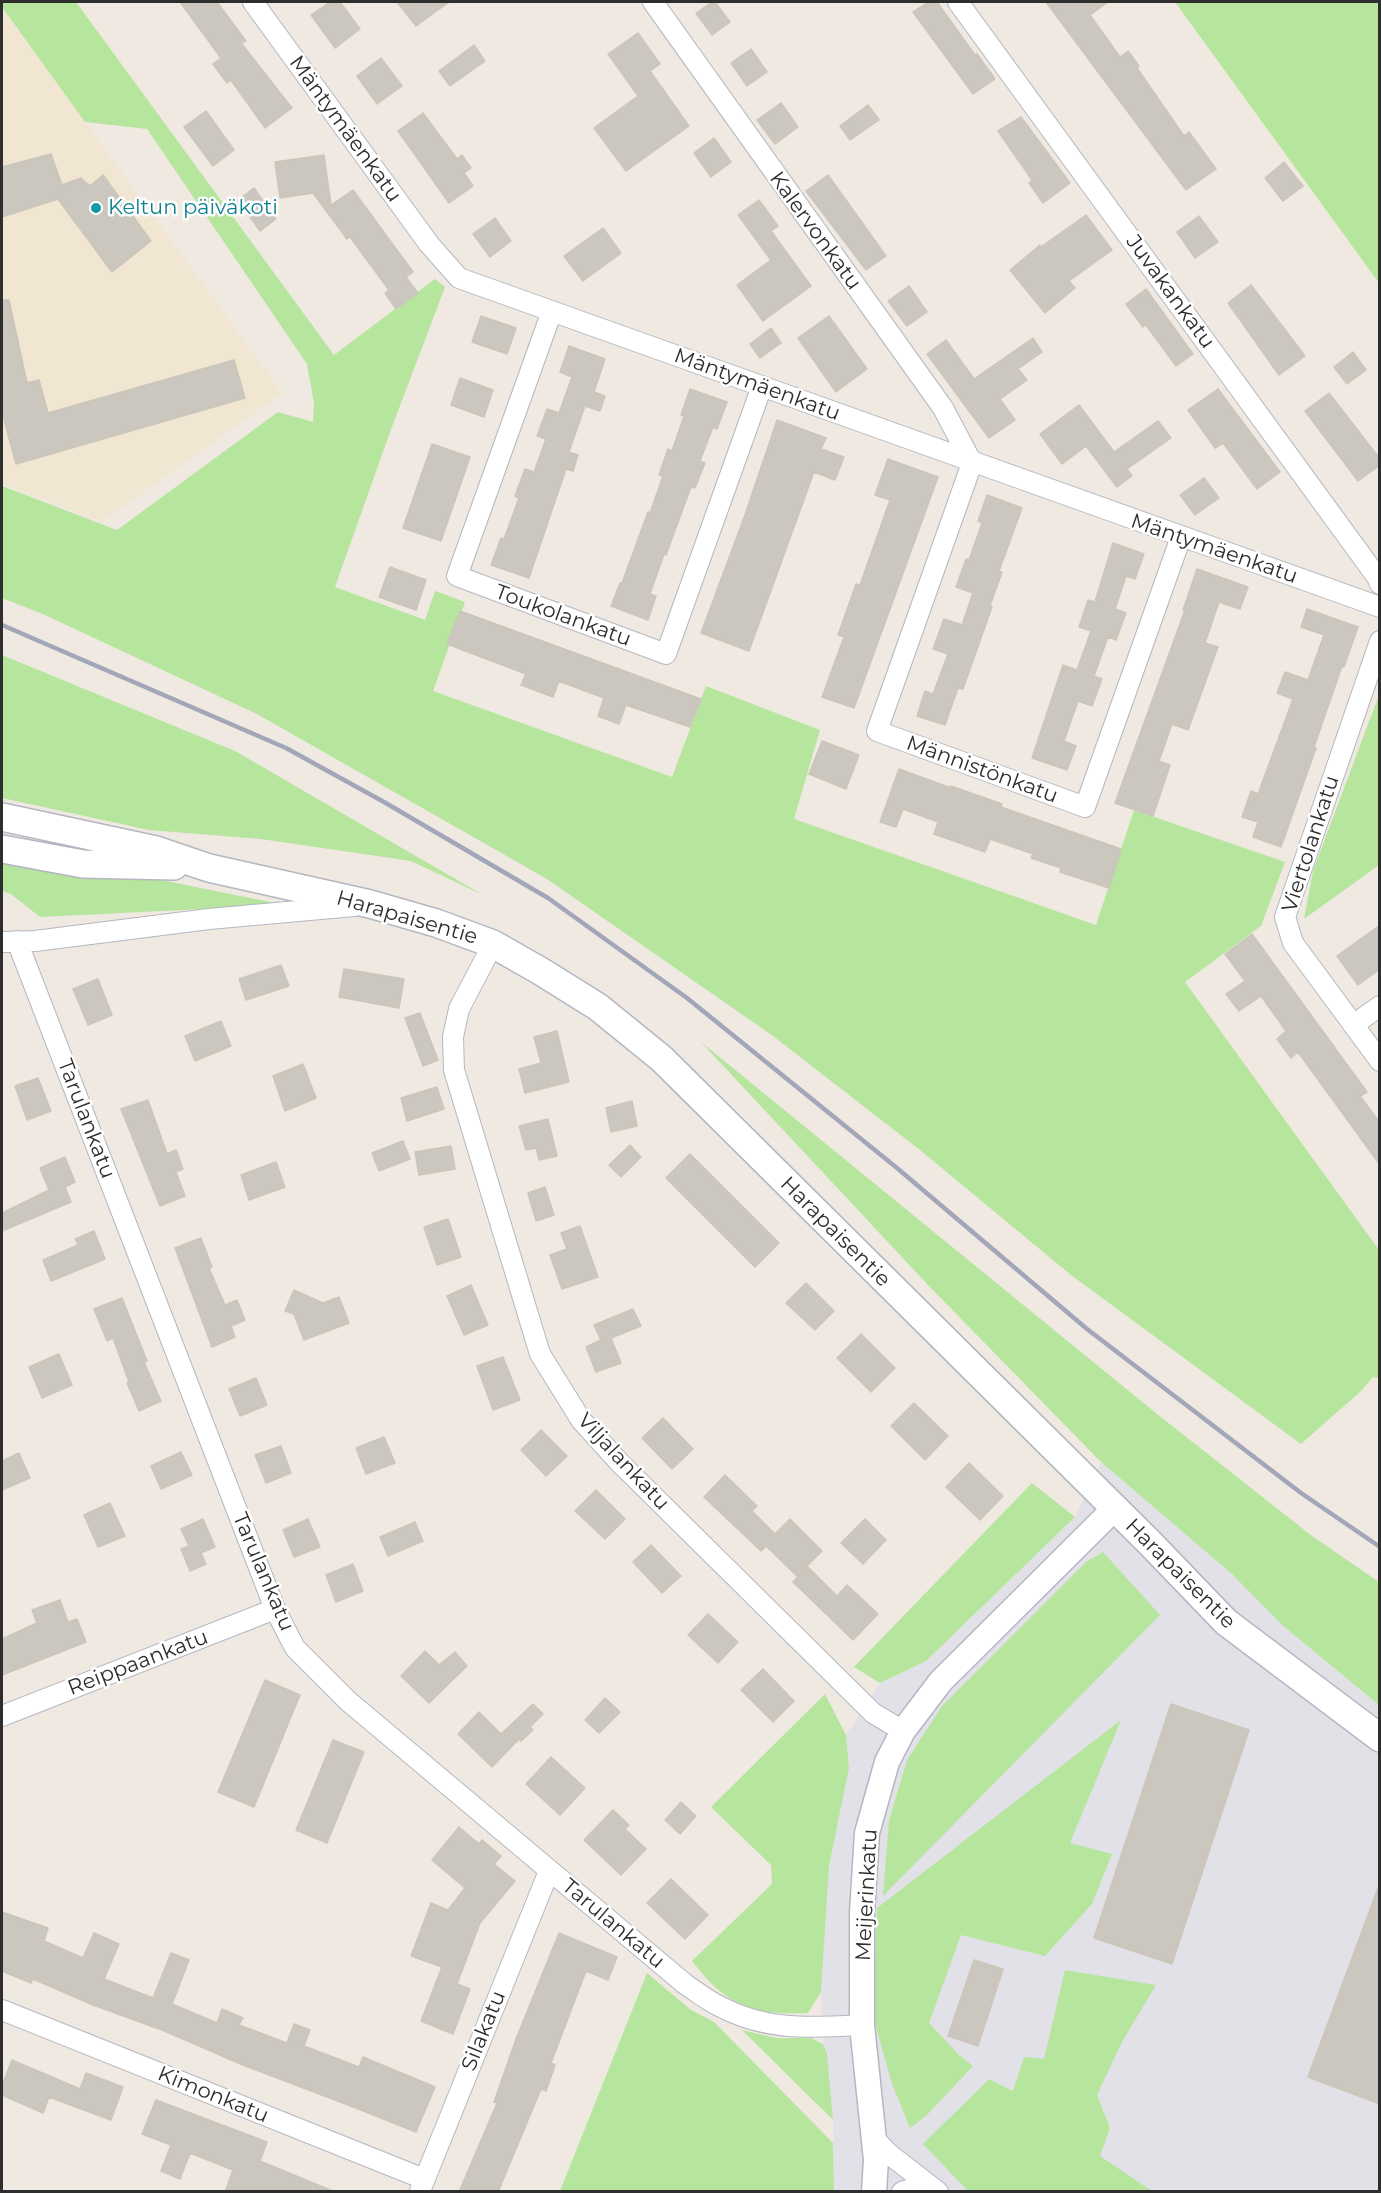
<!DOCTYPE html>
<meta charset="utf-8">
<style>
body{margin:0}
#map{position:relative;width:1381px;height:2193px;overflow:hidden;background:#efe9e1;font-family:Montserrat,sans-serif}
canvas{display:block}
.frame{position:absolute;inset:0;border:3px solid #2e2e2e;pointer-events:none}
</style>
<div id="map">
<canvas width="1381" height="2193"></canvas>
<div class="frame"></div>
</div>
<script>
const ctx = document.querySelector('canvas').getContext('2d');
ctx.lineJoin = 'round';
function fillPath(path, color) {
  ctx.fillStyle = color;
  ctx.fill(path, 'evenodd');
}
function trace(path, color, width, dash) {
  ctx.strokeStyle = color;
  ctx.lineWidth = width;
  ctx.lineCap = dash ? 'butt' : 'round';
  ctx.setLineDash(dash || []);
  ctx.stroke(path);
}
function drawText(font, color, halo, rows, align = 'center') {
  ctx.font = font + ' Montserrat,sans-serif';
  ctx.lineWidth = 5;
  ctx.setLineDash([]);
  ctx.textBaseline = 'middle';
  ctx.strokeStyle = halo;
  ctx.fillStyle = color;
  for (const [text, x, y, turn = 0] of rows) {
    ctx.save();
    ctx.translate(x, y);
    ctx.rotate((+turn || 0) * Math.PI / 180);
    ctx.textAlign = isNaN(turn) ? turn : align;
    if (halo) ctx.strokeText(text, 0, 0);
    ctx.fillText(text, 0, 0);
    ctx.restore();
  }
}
const industrial = new Path2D(`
 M1101 1462 1232 1574 1282 1625 1379 1705V2191H834L833 2120 823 2044 821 1992 829 1866 849 1768 846 1735 880 1683 926 1661 1075 1517Z`);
const education = new Path2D(`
 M2 7 282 393 102 522 2 484Z`);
const green = new Path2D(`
 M2 2H76L334 355 435 279 445 287 390 432 335 587 425 620 435 591 465 602 433 691 672 777 706 686 820 730 794 819 1096 925 1134 810 1285 862 1261 926 1185 982 1379 1250V1378L1373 1377 1359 1393 1301 1444 1071 1275 920 1150 773 1036 547 879 257 714 45 615 2 598V486L117 530 278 412 313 422 314 403 307 364 147 129 85 122 2 7Z
 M1175 2H1379V283Z
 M2 655 235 751 483 895 411 861 261 839 149 830 2 798Z
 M1379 695V865L1304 919 1313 871Z
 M2 861 37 868 156 879 285 905 40 917 11 894 2 891Z
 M701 1042 1157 1414 1312 1536 1379 1582V1705L1282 1625 1232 1574 1101 1462 928 1285Z
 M1032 1483 1075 1517 926 1661 880 1683 854 1667Z
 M1103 1552 1160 1615 883 1896 889 1820 907 1760 942 1706 1086 1562Z
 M825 1694 846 1735 849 1768 829 1866 821 1992 808 2013C754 2016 725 2005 692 1961L772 1884 771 1865 711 1807Z
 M1121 1720 1070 1843 1112 1854 1092 1904 1045 1956 961 1935 929 2023 959 2055 973 2066 926 2116 910 2128 891 2081 873 2016 877 1908Z
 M1065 1970 1156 1985 1122 2042 1097 2095 1110 2128 1100 2156 1152 2191H968L923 2144 989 2079 1013 2091 1024 2057 1044 2059Z
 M647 1973 691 2010 714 2022 833 2143 834 2191H560Z
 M742 2030 776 2038H811L823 2044 827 2054 833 2120Z`);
const building = new Path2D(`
 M180 2H217L246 41 241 43 292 108 265 128 231 80 227 83 213 64 221 58Z
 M330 2H340L360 29 335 48 311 15Z
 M397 2H449L416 26Z
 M712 2H715L730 22 712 35 696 13Z
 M928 2H937L975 55 977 54 995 79 973 94 913 12Z
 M1046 2H1108L1090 15 1120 57 1128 51 1139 66 1137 68 1184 136 1189 132 1216 169 1186 190Z
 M638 33 660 64 650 71 689 126 626 171 594 128 638 96 608 54Z
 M474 45 485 61 450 86 439 71Z
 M751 49 767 72 747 86 731 63Z
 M381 58 402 86 377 104 357 76Z
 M781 103 798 127 775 144 757 120Z
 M868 105 879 120 850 140 840 126Z
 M206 111 234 150 213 166 184 127Z
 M423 113 457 159 462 155 471 168 464 173 473 186 449 203 398 131Z
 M1021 117 1070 183 1043 203 1029 183 1032 180 998 131Z
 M714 138 731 162 711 177 694 153Z
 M51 154 62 185 81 178 90 186 103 175 151 241 112 272 58 199 2 217V167Z
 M324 155 331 205 353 190 413 272 406 277 418 293 396 309 385 293 389 290 350 237 347 239 313 193 280 198 275 162Z
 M1284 162 1303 186 1283 201 1265 178Z
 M828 175 886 256 866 270 806 191Z
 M254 188 276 219 260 231 238 200Z
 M759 200 778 226 771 231 811 286 763 321 737 285 771 260 738 215Z
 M1086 215 1112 250 1069 281 1075 288 1045 313 1010 270 1040 245 1041 247Z
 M1199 216 1218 242 1195 258 1177 232Z
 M495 218 511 241 490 257 473 234Z
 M603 228 621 253 583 281 564 256Z
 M1251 285 1305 356 1279 375 1228 303Z
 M909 286 927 312 907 326 888 301Z
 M1146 289 1193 354 1176 366 1146 325 1143 327 1126 304Z
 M2 300H9L27 383 39 380 48 413 234 360 245 398 16 464 2 412Z
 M481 316 516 328 507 354 472 342Z
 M829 316 867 369 836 392 798 338Z
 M771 328 781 343 760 358 750 344Z
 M1033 338 1042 352 1018 369 1027 380 1000 399 1015 420 989 438 927 354 946 340 974 379Z
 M569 346 605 359 594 392 605 396 600 411 585 406 569 452 578 455 573 471 566 469 529 578 491 565 501 538 504 539 519 498 515 496 525 469 534 472 546 439 537 436 547 409 559 413 572 377 560 372Z
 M1353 352 1366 370 1347 384 1334 367Z
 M460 378 493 390 484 417 451 405Z
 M690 389 727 402 717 429 713 427 700 461 705 463 695 488 691 487 666 555 664 554 650 594 656 596 648 620 611 606 620 583H622L648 512 650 513 663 476 659 475 668 449 672 451 684 416 681 415Z
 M1218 389 1280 472 1257 489 1223 443 1215 448 1188 410Z
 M1329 393 1380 459V465L1358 481 1305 411Z
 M1079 405 1114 452 1158 421 1171 438 1127 469 1132 476 1117 487 1086 446 1062 464 1040 434Z
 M777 420 826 438 821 449 844 457 835 480 814 472 749 651 701 633 745 515Z
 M432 444 470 457 441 541 403 528Z
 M888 459 938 477 854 708 822 697 844 637 838 635 856 584 860 585 890 500 875 495Z
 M1204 478 1219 498 1195 515 1180 495Z
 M987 495 1022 508 999 571 1002 572 990 606 992 607 963 689 958 688 945 725 917 716 925 691 933 694 948 654 933 649 944 619 962 625 973 593 956 587 966 559 969 560 982 523 978 521Z
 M1113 543 1144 554 1135 579 1126 576 1115 609 1126 613 1116 640 1108 637 1094 676 1102 679 1092 706 1078 701 1064 741 1076 746 1067 770 1032 758 1063 665 1077 670 1091 631 1079 627 1088 600 1095 602Z
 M390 567 426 580 416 610 379 597Z
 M1197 569 1248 587 1240 609 1219 602 1205 643 1218 647 1188 730 1172 724 1159 761 1170 765 1153 816 1115 803 1185 610H1183Z
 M1307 609 1358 627 1344 667 1342 666 1314 747 1316 748 1281 847 1253 837 1258 822 1242 817 1251 791 1258 794 1293 699 1277 693 1285 672 1308 680 1324 635 1301 627Z
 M460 611 701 699 690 727 626 705 619 724 598 716 604 698 559 681 553 697 521 685 526 674 447 644Z
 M822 741 859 755 846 789 809 774Z
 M899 769 951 788V786L1002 804 1001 807 1121 849 1109 888 1060 872 1061 868 1031 858 1033 854 990 839 985 852 934 834 938 822 903 809 896 827 880 822Z
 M1380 925V969L1358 985 1337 956Z
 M1252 934 1367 1092 1360 1096 1380 1123V1165L1298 1052 1291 1058 1277 1039 1286 1031 1261 996 1239 1011 1226 994 1245 981 1225 954Z
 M281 965 289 986 246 1000 239 979Z
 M344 969 404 979 399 1008 339 997Z
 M98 979 112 1015 88 1025 73 989Z
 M420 1013 438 1060 423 1066 405 1018Z
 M221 1021 231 1046 195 1061 185 1036Z
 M557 1031 569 1082 525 1093 519 1069 541 1063 534 1037Z
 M303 1064 316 1098 285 1111 273 1076Z
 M38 1078 51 1111 27 1120 15 1086Z
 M437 1087 444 1109 407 1121 401 1098Z
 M148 1100 167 1154 176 1150 183 1169 176 1172 185 1196 160 1206 121 1109Z
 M632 1101 637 1126 611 1132 606 1108Z
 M548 1119 557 1156 539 1160 536 1148 526 1150 519 1126Z
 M403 1141 410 1159 379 1171 372 1153Z
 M630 1145 641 1157 621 1177 609 1165Z
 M451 1146 455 1169 419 1175 415 1152Z
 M690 1154 779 1243 755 1267 666 1178Z
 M65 1157 75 1182 65 1187 71 1202 2 1231V1213L49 1190 40 1168Z
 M276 1162 285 1187 249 1200 241 1175Z
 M545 1187 554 1215 536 1221 528 1193Z
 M448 1219 461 1257 437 1265 424 1227Z
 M580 1226 598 1277 562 1289 550 1255 567 1249 561 1233Z
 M94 1231 105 1259 51 1281 43 1260 78 1245 75 1239Z
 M201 1238 212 1267 209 1268 225 1305 237 1300 245 1320 231 1326 235 1337 212 1347 175 1248Z
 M806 1283 834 1311 815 1330 786 1303Z
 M471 1285 488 1325 464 1335 447 1296Z
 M294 1290 323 1303 339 1297 349 1323 304 1340 294 1314 285 1311Z
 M122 1298 147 1361 144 1362 161 1401 139 1411 127 1383 129 1382 113 1338 107 1341 94 1309Z
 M633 1309 641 1326 611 1338 621 1363 596 1372 586 1347 601 1340 594 1325Z
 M861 1334 895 1368 871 1392 837 1358Z
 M59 1354 72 1385 42 1398 29 1367Z
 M503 1357 520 1400 493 1410 477 1366Z
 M256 1378 267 1405 240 1416 229 1389Z
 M914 1403 948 1436 925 1460 891 1426Z
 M663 1418 693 1449 672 1469 642 1438Z
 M541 1430 567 1456 546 1476 521 1450Z
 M384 1437 395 1463 366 1474 356 1448Z
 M281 1446 291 1473 266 1483 255 1455Z
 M181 1452 192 1475 161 1489 151 1466Z
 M19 1453 30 1478 2 1490V1461Z
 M969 1463 1003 1496 980 1520 946 1487Z
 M725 1475 757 1506 752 1511 775 1534 790 1519 822 1551 797 1576 766 1546 761 1551 704 1497Z
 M596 1490 625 1519 605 1539 575 1511Z
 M110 1503 125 1536 98 1547 84 1515Z
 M203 1519 215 1547 201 1553 206 1564 190 1571 181 1549 189 1546 181 1529Z
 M308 1519 320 1547 294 1557 283 1530Z
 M865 1519 886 1540 863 1564 841 1543Z
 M415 1522 423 1541 388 1556 380 1537Z
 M651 1545 681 1576 662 1593 633 1562Z
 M353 1564 363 1591 336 1602 326 1575Z
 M808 1567 837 1596 847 1585 878 1614 853 1640 793 1582Z
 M60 1600 68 1622 77 1619 86 1642 2 1675V1639L37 1623 32 1610Z
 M708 1614 738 1642 718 1663 688 1635Z
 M425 1651 439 1665 455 1652 467 1666 429 1703 401 1676Z
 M763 1669 794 1701 773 1722 741 1690Z
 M265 1680 300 1695 254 1807 218 1792Z
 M605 1698 620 1712 599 1733 585 1720Z
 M533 1704 543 1714 530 1727 533 1730 521 1741 519 1739 492 1767 458 1734 479 1712 501 1734Z
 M1171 1704 1249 1730 1172 1964 1094 1938Z
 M333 1740 364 1752 327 1843 296 1830Z
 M551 1757 585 1788 560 1815 526 1784Z
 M681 1802 696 1816 680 1834 665 1820Z
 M613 1810 629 1825 625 1829 646 1849 621 1875 584 1840Z
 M459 1827 479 1844 482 1840 501 1856 494 1864 515 1881 480 1923 457 1984 470 1989 453 2034 421 2021 442 1967 411 1956 431 1903 448 1910 465 1888 432 1860Z
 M671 1879 708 1915 685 1939 647 1903Z
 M1378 1888 1380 1889V2104L1308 2077Z
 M2 1912 48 1928 44 1941 83 1958 94 1933 119 1944 104 1979 153 1998 171 1953 189 1960 172 2004 217 2023 222 2009 243 2018 239 2025 287 2043 294 2024 310 2030 304 2046 359 2067 363 2057 435 2087 416 2132 356 2108 243 2065 162 2030 93 2005 33 1979 31 1983 2 1971Z
 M559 1933 617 1957 608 1980 586 1971 551 2063 555 2065 546 2091 541 2089 498 2192H459L497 2103 494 2102 516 2039Z
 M974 1960 1003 1969 978 2046 948 2036Z
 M12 2060 80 2089 86 2073 123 2087 111 2120 49 2097 43 2113 2 2095V2086Z
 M156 2100 267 2142 260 2161 335 2192H225L233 2170 190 2153 180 2179 161 2171 171 2145 142 2134Z`);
const minor = new Path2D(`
 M253 2 429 244 459 278 1380 607
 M653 2 943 408 972 463 877 731 1085 807 1181 537
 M958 2 1377 577 1380 584
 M552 311 457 576 666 654 762 386
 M1380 641 1285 917 1293 943 1380 1061
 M17 941 275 1609 295 1648 348 1701 685 1984C697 1992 708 2001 721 2007 767 2031 811 2028 862 2025
 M2 942 35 941 209 919 354 906
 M493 944 459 1009 453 1037 454 1070 540 1354 581 1420 620 1463 873 1713 903 1731
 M1353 1025 1380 1006
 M2 1716 275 1609
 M2 2010 424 2179
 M873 2137 889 2154 938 2192
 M420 2191 549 1871
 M902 2192 914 2188 928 2192`);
const tertiary = new Path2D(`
 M874 2192 876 2160 862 2025V1913L867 1833 887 1762 903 1731 941 1681 1114 1509`);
const secondary = new Path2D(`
 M2 817 156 850 209 868 370 904 436 923 493 944 542 972 598 1007 662 1059 1149 1542 1226 1622 1380 1738
 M2 849 83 864 174 866`);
const rail = new Path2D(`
 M2 625 286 748 384 802 548 898 687 998 897 1168 1087 1329 1301 1493 1380 1547`);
const markers = [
 [96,208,6,"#0f9aa8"]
];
const streetNames = [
 ["Mäntymäenkatu",345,129,54],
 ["Kalervonkatu",815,231,54],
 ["Juvakankatu",1170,292,54],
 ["Mäntymäenkatu",757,385,20],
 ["Mäntymäenkatu",1214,549,19],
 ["Toukolankatu",563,616,20],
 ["Männistönkatu",982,770,20],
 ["Viertolankatu",1311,844,-72],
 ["Harapaisentie",407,918,16],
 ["Tarulankatu",86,1119,69],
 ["Harapaisentie",835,1232,45],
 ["Viljalankatu",623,1462,47],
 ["Tarulankatu",263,1572,67],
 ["Harapaisentie",1180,1574,45],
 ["Reippaankatu",138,1663,-21],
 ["Meijerinkatu",867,1895,-87],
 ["Tarulankatu",613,1924,40],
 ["Silakatu",484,2031,-68],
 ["Kimonkatu",213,2095,22]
];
const cultureNames = [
 ["Keltun päiväkoti",108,208]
];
fillPath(industrial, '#e3e1e8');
fillPath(education, '#f0e6d1');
fillPath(green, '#b6e59e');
fillPath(building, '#cbc7bf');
trace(building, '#cbc5ba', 1.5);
trace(minor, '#b4b7c1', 22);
trace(tertiary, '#b4b7c1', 27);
trace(secondary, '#b4b7c1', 30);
trace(minor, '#fff', 20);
trace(tertiary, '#fff', 24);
trace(secondary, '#fff', 27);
trace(rail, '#a3a6b8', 4.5);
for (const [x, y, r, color] of markers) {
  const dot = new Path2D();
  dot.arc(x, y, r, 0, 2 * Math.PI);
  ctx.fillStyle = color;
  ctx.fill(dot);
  trace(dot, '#fff', 2);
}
drawText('21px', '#2e2e2e', '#fff', streetNames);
drawText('21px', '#0d838f', '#fff', cultureNames, 'left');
</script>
